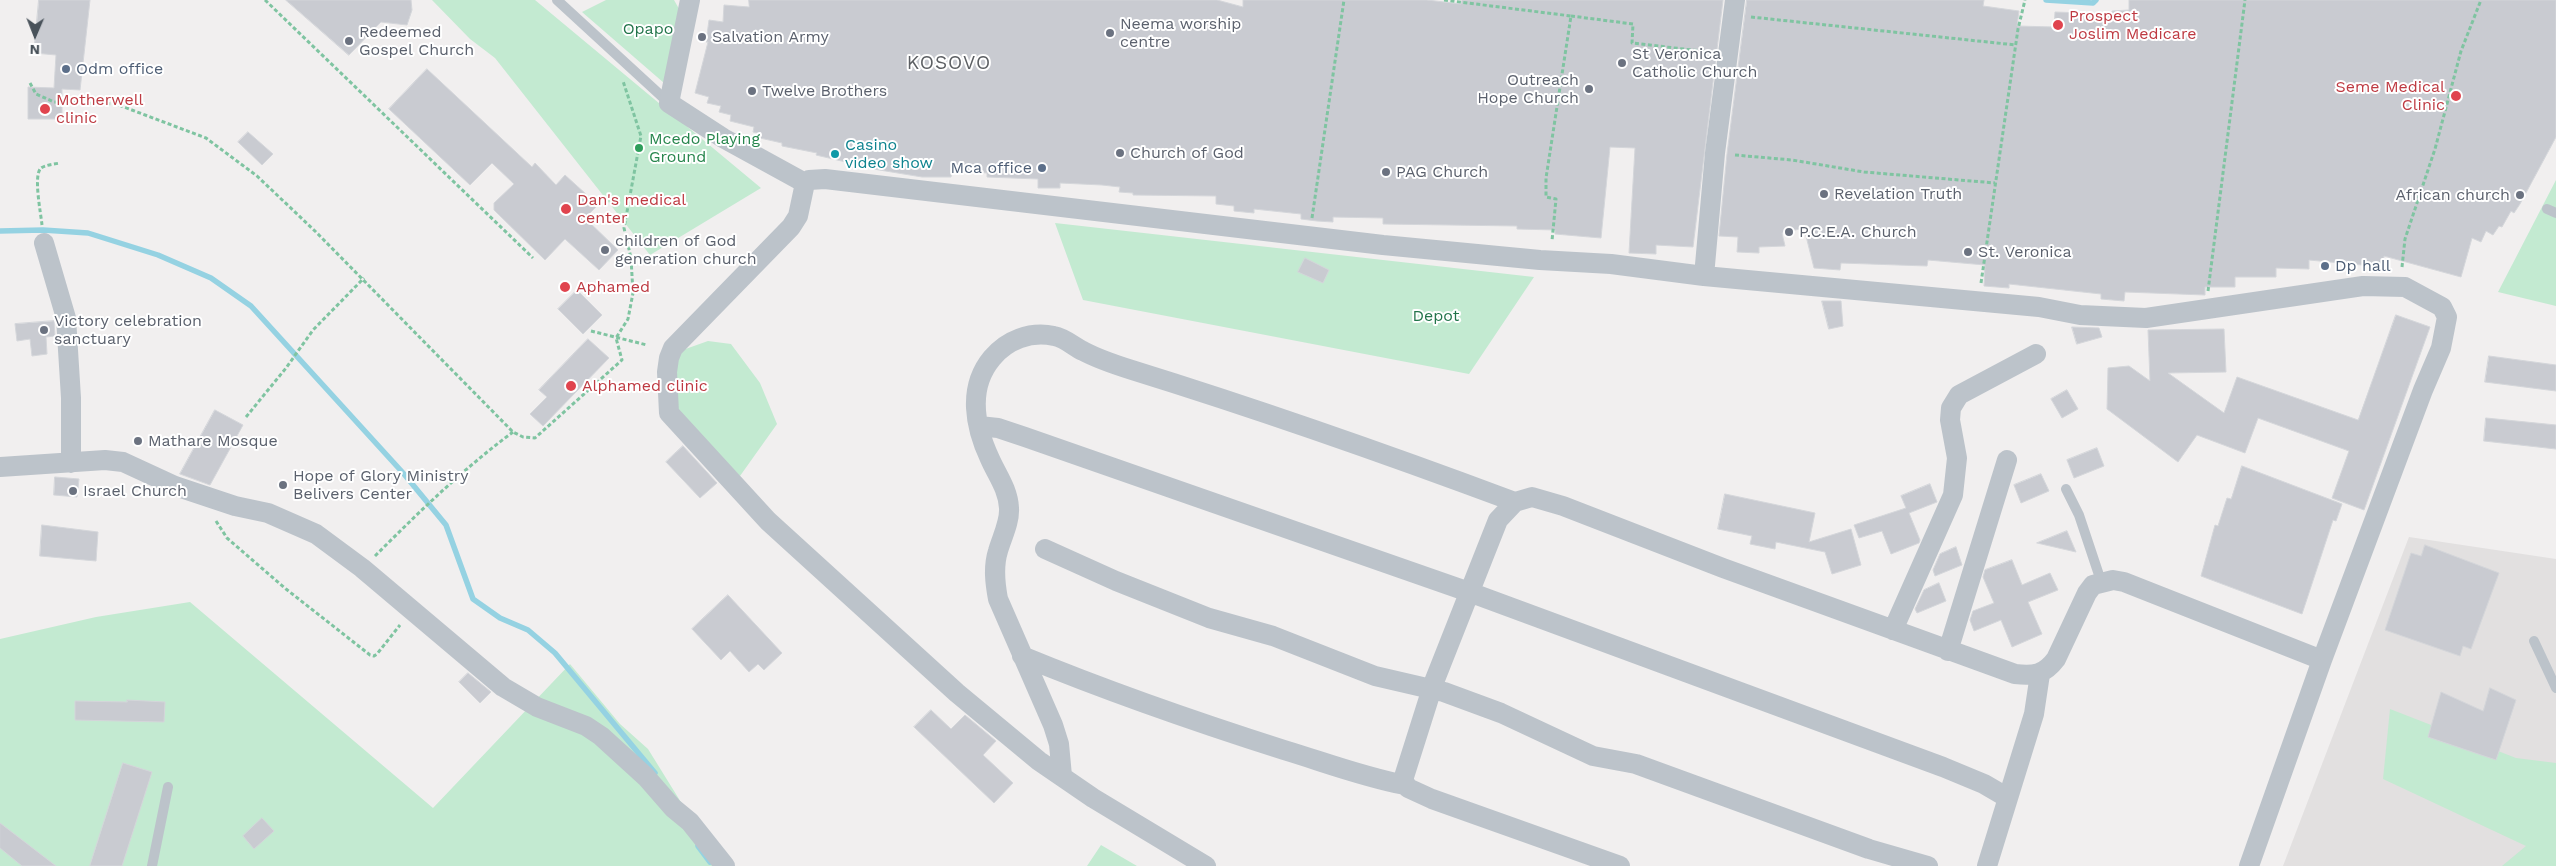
<!DOCTYPE html>
<style>
body{margin:0}
#map{position:relative;width:2556px;height:866px;overflow:hidden;background:#f1efef;font-family:"Work Sans",sans-serif}
canvas{display:block}
.north{position:absolute;left:10px;top:10px;width:50px;height:50px;-webkit-text-stroke:4px #fff;paint-order:stroke;rotate:181deg;font-size:14px;font-weight:700;line-height:20px;text-align:center;color:#49525a}
.north::after{content:'';display:block;margin:auto;width:18px;height:22px;background:#49525a;clip-path:polygon(50% 0,100% 100%,50% 72%,0 100%)}
</style>
<div id="map">
<canvas width="2556" height="866"></canvas>
<div class="north">N</div>
</div>
<script>
const ctx = document.querySelector('canvas').getContext('2d');
ctx.lineJoin = 'round';
function fillPath(path, color) {
  ctx.fillStyle = color;
  ctx.fill(path, 'evenodd');
}
function trace(path, color, width, dash) {
  ctx.strokeStyle = color;
  ctx.lineWidth = width;
  ctx.lineCap = dash ? 'butt' : 'round';
  ctx.setLineDash(dash || []);
  ctx.stroke(path);
}
function drawText(font, color, halo, rows, align = 'center') {
  ctx.font = font + ' "Work Sans",sans-serif';
  ctx.lineWidth = 4;
  ctx.setLineDash([]);
  ctx.textBaseline = 'middle';
  ctx.strokeStyle = halo;
  ctx.fillStyle = color;
  for (const [text, x, y, turn = 0] of rows) {
    ctx.save();
    ctx.translate(x, y);
    ctx.rotate((+turn || 0) * Math.PI / 180);
    ctx.textAlign = isNaN(turn) ? turn : align;
    if (halo) ctx.strokeText(text, 0, 0);
    ctx.fillText(text, 0, 0);
    ctx.restore();
  }
}
const education = new Path2D(`
 M2409 537 2556 559V866H2283Z`);
const green = new Path2D(`
 M432 0H535L761 188 650 255 495 58 470 39Z
 M606 0H674L683 16 664 83 582 12Z
 M2556 180V306L2498 292Z
 M1055 223 1534 277 1469 374 1083 300Z
 M708 341 731 344 760 383 777 424 740 476 675 409 677 352Z
 M190 602 433 808 570 664 620 724 648 749 710 849 727 866H0V639L96 617Z
 M2390 709 2516 758 2556 763V866H2502L2526 846 2383 779Z
 M1101 845 1137 866H1087Z`);
const stream = new Path2D(`
 M2046 0 2093 3 2096 0
 M0 231 43 230 88 233 158 255 211 278 251 306 404 474 446 525 473 599 500 618 528 630 555 653 655 773
 M698 846 710 862`);
const building = new Path2D(`
 M39 0H90L80 90 62 89V119H28V87L54 88 56 55 34 53Z
 M286 0H411L412 10 407 25 381 22 349 55Z
 M749 0H1217L1243 7V0H1427L1461 4 1462 0H1723L1693 247 1656 245V254L1629 253 1635 148 1610 147 1601 238 1555 234V230L1517 229V226L1383 224V218L1333 217V222L1317 221 1301 219V214L1254 209V213L1234 211V206L1216 204V196L1133 195V193L1119 192 1120 187 1102 185 1060 183V188H1038V179L987 177V173L952 170 951 177H922L849 165 850 163 816 155 817 153 782 146V143L760 138 761 134 753 132 754 127 730 121 731 115 719 112 721 106 707 103 709 97 695 93 708 42H706L709 20 723 22 724 5 749 7Z
 M1747 0H1984L1983 6 2019 11 2017 26 2054 27 2055 12 2112 14V11L2129 10V0H2556V137L2520 204 2514 213 2511 211 2502 227 2499 226 2493 235 2486 231 2481 242 2472 238 2461 277 2384 256 2383 267 2309 260V269L2276 268V277H2235V287H2205V295L2125 292 2124 301 2101 299V294L2009 284V288L1984 286 1985 265 1928 260 1927 266 1841 263 1840 270 1814 268 1804 228 1782 233 1785 246 1759 247V253L1737 252 1738 237 1719 236 1727 154Z
 M427 69 532 167 535 163 556 185 565 175 598 205 585 218 618 250 599 270 565 239 545 260 494 210V203L514 184 492 163 470 185 389 109Z
 M248 132 273 154 262 165 238 142Z
 M1305 258 1329 270 1323 283 1298 272Z
 M577 290 602 315 583 334 558 309Z
 M1822 301H1841L1843 326 1829 329Z
 M2396 315 2430 327 2364 510 2332 498 2349 451 2258 418 2245 453 2197 435 2178 462 2107 409 2108 368 2129 366 2150 381 2148 330 2224 329 2226 372 2168 373 2224 413 2237 377 2358 420Z
 M54 321 55 336 46 337 47 354 32 356 30 339 17 341 15 324Z
 M2072 327 2099 328 2102 337 2077 344Z
 M588 339 609 358 543 426 530 414 547 397 539 390Z
 M2489 356 2556 365V391L2485 382Z
 M2067 390 2078 409 2062 418 2051 399Z
 M215 410 243 425 210 485 180 474Z
 M2486 418 2556 425V449L2484 441Z
 M683 446 717 483 700 498 666 462Z
 M2097 448 2104 466 2074 478 2067 460Z
 M2242 466 2342 504 2336 521 2333 520 2302 614 2201 576 2215 525 2218 526 2227 498 2231 499Z
 M2041 474 2049 491 2021 503 2014 485Z
 M55 477 79 479 77 497 54 495Z
 M1930 484 1937 502 1909 513 1920 540 1919 543 1891 554 1882 531 1859 538 1854 525 1906 508 1901 496Z
 M1725 494 1815 513 1809 542 1851 529 1861 565 1832 574 1825 552 1776 542 1775 549 1750 544 1752 536 1718 529Z
 M42 525 98 532 96 561 40 556Z
 M2067 531 2076 552 2037 543Z
 M2425 545 2499 573 2471 649 2463 646 2460 656 2385 630 2411 553 2421 556Z
 M1956 547 1962 565 1935 576 1933 570 1940 554Z
 M2012 560 2022 585 2050 573 2058 590 2028 602 2042 634 2012 647 2001 620 1974 631 1970 620 1973 611 1994 603 1983 577 1985 570Z
 M1939 583 1946 601 1917 613 1915 609 1924 590Z
 M728 595 782 653 764 670 758 664 749 672 730 651 721 660 692 629Z
 M468 673 491 692 480 703 459 682Z
 M2490 688 2516 700 2496 760 2428 737 2441 692 2483 711Z
 M127 700 165 702 164 722 75 720V701L127 702Z
 M931 710 951 729 965 715 996 741 983 755 1013 783 994 803 914 727Z
 M123 763 152 772 122 866H90Z
 M262 818 274 831 254 849 243 836Z
 M0 823 56 866H22L0 848Z`);
const path = new Path2D(`
 M265 0 533 258
 M1444 0 1571 16 1546 178V197L1556 199 1552 241
 M1571 16 1633 24 1632 43 1709 52
 M1751 17 2016 45
 M30 83 36 94 54 102 116 104 206 138 257 176 316 232 513 432 523 437 535 438 622 360 616 338 628 319 633 293 631 258 624 228 641 136 623 81
 M1735 155 1792 160 1864 172 1995 183
 M1312 218 1344 0
 M42 225C41 214 33 175 41 168 45 165 55 164 60 163
 M2402 267 2405 239 2435 149 2461 51 2481 0
 M1981 283 2018 29 2025 0
 M2208 291 2245 0
 M591 331 647 345
 M246 417 286 368 313 330 364 278
 M216 521 227 538 286 589 370 655 374 656 377 654 400 625
 M375 556C419 512 463 469 513 432`);
const lane = new Path2D(`
 M557 0 669 103
 M2547 209 2556 213
 M2066 489 2079 515 2101 581
 M2534 641 2556 688
 M152 866 168 787`);
const street = new Path2D(`
 M690 0 669 103 723 138 805 183
 M44 243 66 318 71 398V463
 M1704 276 1715 153 1735 0
 M979 426 998 428 1025 437 1469 592 1943 767 1984 784 2008 798
 M0 467 105 460 123 462 175 486 235 506 268 513 316 534 362 568 503 687 537 707 586 726 601 736 646 777 673 808 690 822 725 866
 M1045 549 1116 581 1209 618 1273 636 1375 676 1444 692 1501 713 1593 756 1636 764 1869 849 1928 866
 M1893 630 1953 495 1957 458 1950 420 1951 408 1959 395 2036 354
 M1948 651 2007 460
 M1022 656C1107 691 1196 722 1284 750 1324 762 1363 777 1405 785
 M1062 776 1059 744 1053 725 998 599C995 583 993 567 998 551 1002 537 1010 522 1009 508 1008 489 997 475 990 459 975 427 967 388 992 358 1007 340 1030 331 1054 336 1065 338 1073 346 1083 351 1098 359 1116 365 1132 370 1261 410 1389 455 1515 502
 M1206 866 1093 798 1039 761 957 693 768 521 669 413 667 372 669 358 673 348 791 227 798 216 805 183 809 180 825 179 1383 245 1540 260 1611 264 1704 276 2039 307 2080 315 2146 318 2363 286 2405 287 2442 307 2447 317 2441 348 2423 390 2322 660 2249 866
 M1620 866 1432 799 1408 788 1403 780 1434 682 1498 520 1515 502 1532 497 1563 506 1723 568 2015 674C2034 676 2044 675 2056 659L2087 593 2093 585 2113 580 2124 582 2322 660
 M1987 866 2034 714 2040 674`);
const markers = [
 [2058,25,6,"#e0444e"],
 [1110,33,5,"#6b7280"],
 [702,37,5,"#6b7280"],
 [349,41,5,"#6b7280"],
 [1622,63,5,"#6b7280"],
 [66,69,5,"#5c6f8a"],
 [1589,89,5,"#6b7280"],
 [752,91,5,"#6b7280"],
 [2456,96,6,"#e0444e"],
 [45,109,6,"#e0444e"],
 [639,148,5,"#2e9e5b"],
 [1120,153,5,"#6b7280"],
 [835,154,5,"#0f9aa8"],
 [1042,168,5,"#5c6f8a"],
 [1386,172,5,"#6b7280"],
 [1824,194,5,"#6b7280"],
 [2520,195,5,"#6b7280"],
 [566,209,6,"#e0444e"],
 [1789,232,5,"#6b7280"],
 [605,250,5,"#6b7280"],
 [1968,252,5,"#6b7280"],
 [2325,266,5,"#5c6f8a"],
 [565,287,6,"#e0444e"],
 [44,330,5,"#6b7280"],
 [571,386,6,"#e0444e"],
 [138,441,5,"#6b7280"],
 [283,485,5,"#6b7280"],
 [73,491,5,"#6b7280"]
];
const healthNames = [
 ["Prospect",2069,16],
 ["Joslim Medicare",2069,34],
 ["Seme Medical",2445,87,"right"],
 ["Clinic",2445,105,"right"],
 ["Motherwell",56,100],
 ["clinic",56,118],
 ["Dan's medical",577,200],
 ["center",577,218],
 ["Aphamed",576,287],
 ["Alphamed clinic",582,386]
];
const worshipNames = [
 ["Neema worship",1120,24],
 ["centre",1120,42],
 ["Redeemed",359,32],
 ["Gospel Church",359,50],
 ["Salvation Army",712,37],
 ["St Veronica",1632,54],
 ["Catholic Church",1632,72],
 ["Outreach",1579,80,"right"],
 ["Hope Church",1579,98,"right"],
 ["Twelve Brothers",762,91],
 ["Church of God",1130,153],
 ["PAG Church",1396,172],
 ["Revelation Truth",1834,194],
 ["African church",2510,195,"right"],
 ["P.C.E.A. Church",1799,232],
 ["children of God",615,241],
 ["generation church",615,259],
 ["St. Veronica",1978,252],
 ["Victory celebration",54,321],
 ["sanctuary",54,339],
 ["Mathare Mosque",148,441],
 ["Hope of Glory Ministry",293,476],
 ["Belivers Center",293,494],
 ["Israel Church",83,491]
];
const parkNames = [
 ["Opapo",648,29],
 ["Depot",1436,316]
];
const serviceNames = [
 ["Odm office",76,69],
 ["Mca office",1032,168,"right"],
 ["Dp hall",2335,266]
];
const leisureNames = [
 ["Mcedo Playing",649,139],
 ["Ground",649,157]
];
const cultureNames = [
 ["Casino",845,145],
 ["video show",845,163]
];
const quarterNames = [
 ["KOSOVO",949,63]
];
fillPath(education, '#e2e0e0');
fillPath(green, '#c3ead1');
trace(stream, '#95d2e2', 5.5);
fillPath(building, '#c9cbd1');
trace(building, '#d4d6da', 1);
trace(path, '#7fc4a1', 3, [4, 2.5]);
trace(lane, '#bcc3ca', 10);
trace(street, '#bcc3ca', 20);
for (const [x, y, r, color] of markers) {
  const dot = new Path2D();
  dot.arc(x, y, r, 0, 2 * Math.PI);
  ctx.fillStyle = color;
  ctx.fill(dot);
  trace(dot, '#fff', 2);
}
drawText('16px', '#be3a42', '#fff', healthNames, 'left');
drawText('16px', '#5b616d', '#fff', worshipNames, 'left');
drawText('16px', '#22744a', '#fff', parkNames);
drawText('16px', '#4e5e75', '#fff', serviceNames, 'left');
drawText('16px', '#27864d', '#fff', leisureNames, 'left');
drawText('16px', '#0d838f', '#fff', cultureNames, 'left');
ctx.letterSpacing = '1px';
drawText('19px', '#5c5f63', '#fff', quarterNames);
ctx.letterSpacing = '0px';
</script>
